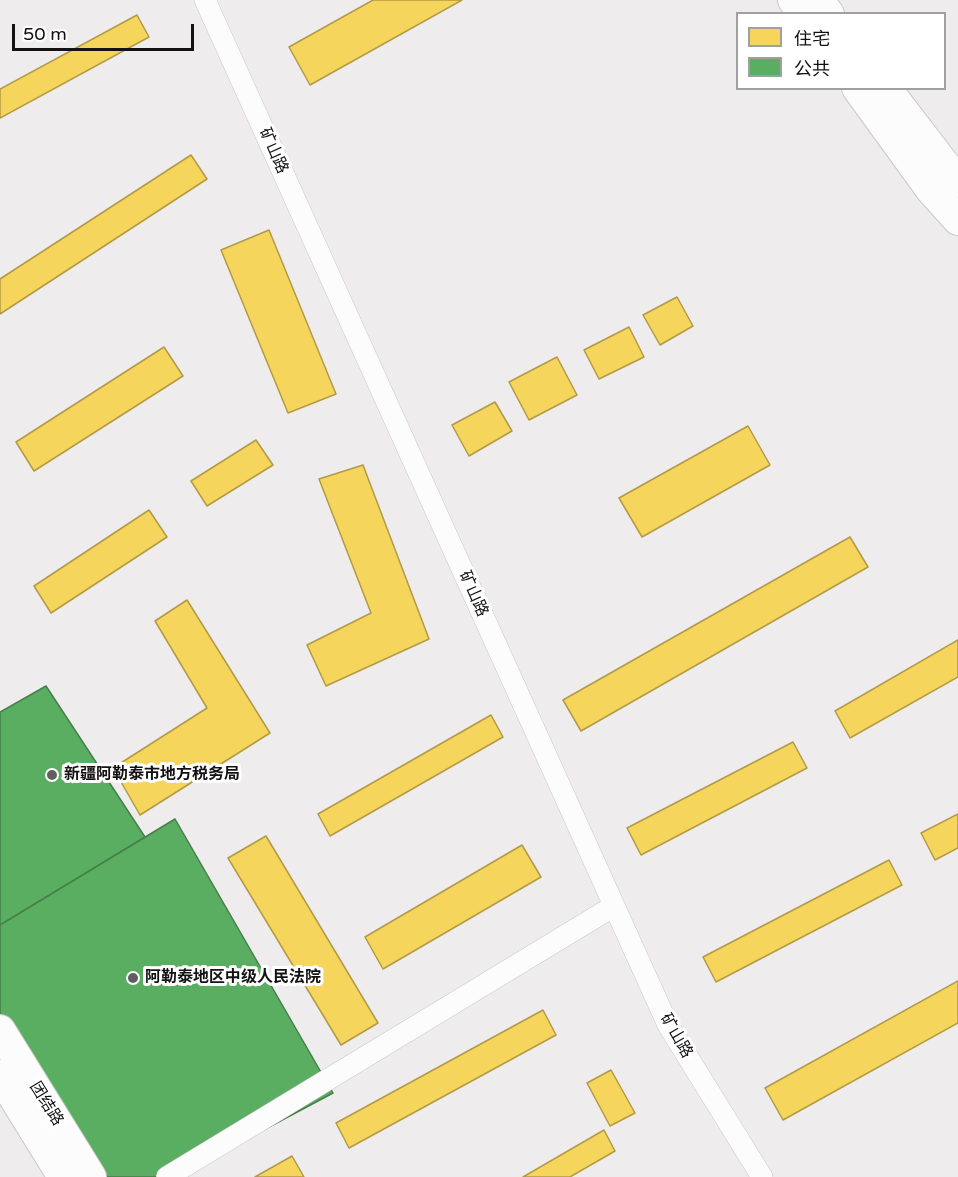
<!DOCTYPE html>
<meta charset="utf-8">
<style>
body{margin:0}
#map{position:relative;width:958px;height:1177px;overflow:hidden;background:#eeecec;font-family:"Varela Round","Noto Sans SC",sans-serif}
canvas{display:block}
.legend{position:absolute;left:736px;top:12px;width:210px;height:78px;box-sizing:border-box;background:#fff;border:2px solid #a1a0a0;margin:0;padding:8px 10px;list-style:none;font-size:18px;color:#131111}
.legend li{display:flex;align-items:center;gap:12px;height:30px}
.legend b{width:30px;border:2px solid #a1a0a0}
.scale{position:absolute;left:12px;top:24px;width:182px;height:27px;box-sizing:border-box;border:3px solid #131111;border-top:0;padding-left:8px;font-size:18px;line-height:21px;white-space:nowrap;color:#131111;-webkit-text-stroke:4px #fff;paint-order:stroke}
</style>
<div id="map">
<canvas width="958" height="1177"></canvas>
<ul class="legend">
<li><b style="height:16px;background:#f6d55c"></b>住宅</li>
<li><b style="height:16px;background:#5aae61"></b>公共</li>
</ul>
<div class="scale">50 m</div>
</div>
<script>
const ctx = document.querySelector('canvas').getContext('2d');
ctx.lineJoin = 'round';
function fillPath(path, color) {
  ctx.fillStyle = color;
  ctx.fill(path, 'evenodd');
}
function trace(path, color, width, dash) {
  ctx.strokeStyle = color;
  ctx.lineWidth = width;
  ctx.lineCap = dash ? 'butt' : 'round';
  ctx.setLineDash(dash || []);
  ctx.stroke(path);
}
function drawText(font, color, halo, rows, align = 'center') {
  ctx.font = font + ' "Varela Round","Noto Sans SC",sans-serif';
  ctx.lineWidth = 6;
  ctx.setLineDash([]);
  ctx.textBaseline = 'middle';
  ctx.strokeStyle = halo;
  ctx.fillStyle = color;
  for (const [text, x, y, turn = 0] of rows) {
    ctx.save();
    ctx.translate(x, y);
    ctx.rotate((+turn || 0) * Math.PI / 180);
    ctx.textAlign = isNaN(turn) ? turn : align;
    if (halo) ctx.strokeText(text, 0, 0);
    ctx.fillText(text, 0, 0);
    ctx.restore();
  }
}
const homes = new Path2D(`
 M373 0H462L310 85 289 47Z
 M137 15 149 37 0 118V89Z
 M191 155 207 179 0 314V279Z
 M269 230 336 394 288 413 221 250Z
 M677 297 693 326 660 345 643 315Z
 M629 327 644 357 599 379 584 350Z
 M164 347 183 376 34 471 16 442Z
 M557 357 577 395 529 420 509 382Z
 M495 402 512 431 469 456 452 425Z
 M748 426 770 465 642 537 619 498Z
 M256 440 273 465 207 506 191 481Z
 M363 465 429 639 326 686 307 645 371 613 319 479Z
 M149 510 167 537 51 613 34 586Z
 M850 537 868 567 581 731 563 700Z
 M187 600 270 733 140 815 113 768 207 708 155 621Z
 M958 640V677L850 738 835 711Z
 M45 714 118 845 68 873 0 749V739Z
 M491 715 503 737 330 836 318 814Z
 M793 742 807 768 641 855 627 828Z
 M958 814V848L935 860 921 833Z
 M266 836 378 1023 341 1045 228 858Z
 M522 845 541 877 383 969 365 937Z
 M889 860 902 885 716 982 703 957Z
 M162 872 275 1066 215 1102 101 908Z
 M958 981V1023L783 1120 765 1088Z
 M543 1010 556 1035 349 1148 336 1123Z
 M611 1070 635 1113 610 1126 587 1083Z
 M604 1130 615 1151 570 1177H523Z
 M292 1156 304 1177H255Z`);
const public = new Path2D(`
 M46 686 145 837 0 925V712Z
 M175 819 333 1093 175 1177H91L0 1030V925Z`);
const minor = new Path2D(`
 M205 0 668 1025 762 1177
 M167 1177 614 906`);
const secondary = new Path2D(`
 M793 0 803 14
 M819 0 829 14
 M857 88 931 190 958 220
 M886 88 958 182
 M0 1030 91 1177
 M0 1075 63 1177`);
const markers = [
 [52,775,6,"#605e5e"],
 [133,978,6,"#605e5e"]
];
const streetNames = [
 ["矿山路",273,151,66],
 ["矿山路",473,594,66],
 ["矿山路",676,1036,60],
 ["团结路",46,1104,58]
];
const poiNames = [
 ["新疆阿勒泰市地方税务局",64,775],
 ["阿勒泰地区中级人民法院",145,978]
];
fillPath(homes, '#f6d55c');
trace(homes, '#b29a46', 1.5);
fillPath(public, '#5aae61');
trace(public, '#457f49', 1.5);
trace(minor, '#cac8c8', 22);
trace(secondary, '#cac8c8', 32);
trace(minor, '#fcfcfc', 21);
trace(secondary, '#fcfcfc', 30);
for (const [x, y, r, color] of markers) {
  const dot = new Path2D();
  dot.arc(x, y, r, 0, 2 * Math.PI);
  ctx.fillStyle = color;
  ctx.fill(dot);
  trace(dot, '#fff', 2);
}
drawText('16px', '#131111', '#fff', streetNames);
drawText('bold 16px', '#131111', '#fff', poiNames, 'left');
</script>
